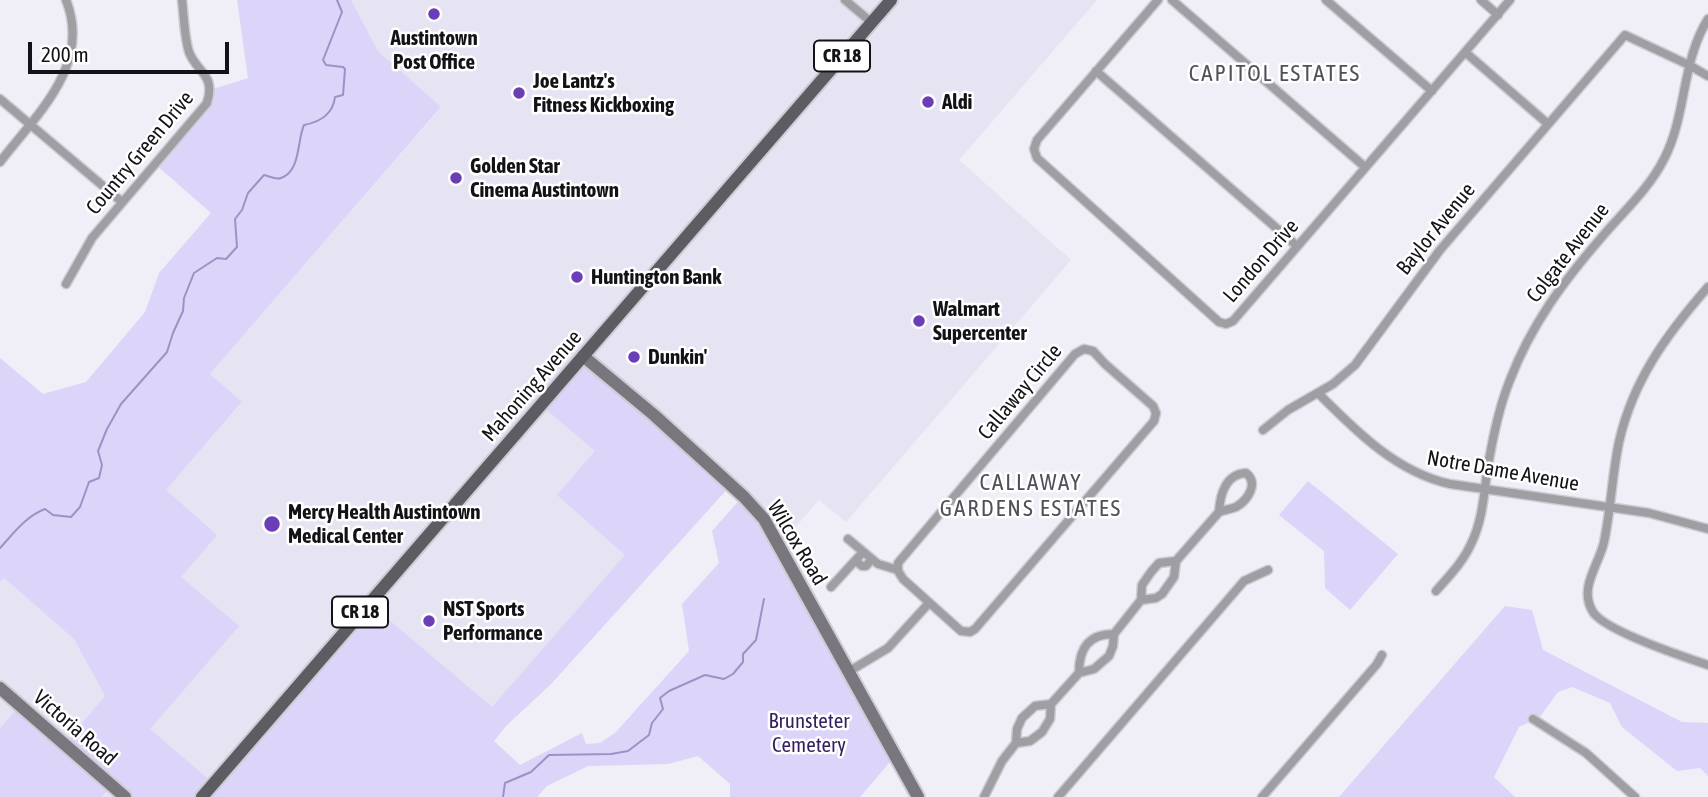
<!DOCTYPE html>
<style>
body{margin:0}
#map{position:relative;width:1708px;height:797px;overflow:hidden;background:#f0eef7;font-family:"Asap Condensed",sans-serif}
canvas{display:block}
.scale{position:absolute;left:28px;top:42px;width:201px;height:32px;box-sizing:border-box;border:4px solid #131216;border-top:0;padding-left:9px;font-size:21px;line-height:24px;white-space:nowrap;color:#131216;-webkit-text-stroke:5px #fff;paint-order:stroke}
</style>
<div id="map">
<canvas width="1708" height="797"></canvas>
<div class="scale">200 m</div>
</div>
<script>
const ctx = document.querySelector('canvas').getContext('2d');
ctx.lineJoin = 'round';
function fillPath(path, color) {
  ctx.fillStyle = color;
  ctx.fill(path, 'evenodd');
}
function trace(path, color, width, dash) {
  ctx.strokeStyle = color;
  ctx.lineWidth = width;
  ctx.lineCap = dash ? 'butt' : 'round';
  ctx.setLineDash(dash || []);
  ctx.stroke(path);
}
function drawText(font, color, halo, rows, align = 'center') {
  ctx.font = font + ' "Asap Condensed",sans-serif';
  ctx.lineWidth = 5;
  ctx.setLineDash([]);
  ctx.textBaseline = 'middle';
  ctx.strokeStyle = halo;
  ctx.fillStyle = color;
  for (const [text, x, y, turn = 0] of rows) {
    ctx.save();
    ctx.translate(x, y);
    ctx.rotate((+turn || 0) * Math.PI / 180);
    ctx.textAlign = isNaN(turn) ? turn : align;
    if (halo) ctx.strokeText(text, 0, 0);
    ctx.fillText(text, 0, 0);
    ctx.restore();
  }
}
const built = new Path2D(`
 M351 0H1097L959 160 1071 260 846 522 819 500 780 545 772 531 680 440 595 451 649 576 551 684 516 717 202 797H101L111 786 181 577 166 490 242 403 210 374 441 108 378 51Z
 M4 578 74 639 105 696 64 744 20 706 0 728V582Z`);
const green = new Path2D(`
 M237 0H351L378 51 441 107 210 374 242 402 166 490 217 535 181 577 239 626 150 729 213 783 369 603 492 707 625 555 557 495 595 451 541 405 583 356 731 485 551 684 507 725 494 741 520 765 582 733 586 744 600 743 615 733 689 651 682 604 719 563 712 531 743 496 754 508 895 756 860 797H730V784L698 756 668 764 588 766 547 786 537 797H125L112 786 101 797H0V728L20 705 64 744 105 696 74 639 4 578 0 582V358L43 394 86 382 145 312 159 273 211 213 155 164 204 108 210 90 248 78Z
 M1308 481 1398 554 1350 610 1325 588 1324 551 1279 515Z
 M1505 606 1532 610 1543 650 1682 722 1708 723V776L1700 768 1677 771 1622 727 1610 703 1572 687 1558 692 1539 718 1519 727 1494 777 1515 797H1339Z`);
const stream = new Path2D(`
 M0 548C13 534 26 516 45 509L53 515 71 517 80 507 89 482 99 478 102 465 98 451 107 429 121 404 167 352 173 333 183 311 184 298 194 273 217 258 226 259 237 247 235 219 242 210 248 193 264 175C269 176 276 180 281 178 301 171 297 140 304 125 320 122 333 114 335 97L343 95 345 69 343 67 326 65 323 60 342 12 337 0
 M503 797 505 783 531 772 549 755 611 754 628 751 649 735 652 723 663 709 660 698 669 691 705 675 724 679 733 674 743 662V654L756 640 764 599`);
const street = new Path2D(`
 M845 0 871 22
 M1158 0 1037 140 1034 149 1037 158 1219 322 1226 324 1233 321 1510 0
 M1172 0 1365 167
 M1326 0 1432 91
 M1481 0 1498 15
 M1465 52 1548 124
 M1096 71 1297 246
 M0 99 122 202
 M0 162C37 114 92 65 66 0
 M66 284 92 238 207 103C216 74 197 73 189 52 184 36 184 16 182 0
 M1708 287C1667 334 1633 380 1619 442 1612 475 1611 509 1604 542 1599 565 1578 588 1593 612 1605 631 1684 657 1708 665
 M1084 349 1093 351 1105 364 1153 406 1156 413 1154 421 975 629 970 632 961 631 903 579 898 571V563L1075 354Z
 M1318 393C1356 431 1396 472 1450 484L1649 513 1708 529
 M1263 430 1288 410 1333 384 1355 365 1440 250 1625 35 1689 65 1708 76
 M1246 473C1259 483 1248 500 1236 507 1231 509 1224 510 1219 512 1220 494 1226 474 1246 473Z
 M848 539 878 564 898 570
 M856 561 862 566H866L871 560
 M831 587 863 552
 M1436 591C1449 576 1463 562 1471 544 1482 522 1484 496 1487 472 1492 441 1498 409 1510 380 1531 325 1563 282 1601 238 1622 213 1649 189 1664 159 1687 115 1681 62 1708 19
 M1141 600 1156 598 1162 594 1174 577 1176 561 1219 512
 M848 672 888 648 929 603
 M1079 673C1079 649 1088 634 1114 634
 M1533 719 1586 753 1635 797
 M1016 743 1030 741 1042 732 1050 719 1051 704 1079 673 1094 669 1109 656 1113 646 1114 634 1141 600 1142 585 1151 572 1159 563 1176 561
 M984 797 1002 761 1016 743 1017 729 1022 718 1035 706 1051 704
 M1058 797 1244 581 1268 570
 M1262 797 1377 664 1382 655`);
const secondary = new Path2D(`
 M583 356 654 415 744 497 764 519 918 797
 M0 688 125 797`);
const primary = new Path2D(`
 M202 797 891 0`);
const markers = [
 [434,14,7,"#6a3eb6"],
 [519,93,7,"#6a3eb6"],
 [928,102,7,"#6a3eb6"],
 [456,178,7,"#6a3eb6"],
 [577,277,7,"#6a3eb6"],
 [919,321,7,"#6a3eb6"],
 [634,357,7,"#6a3eb6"],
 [272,524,9,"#6a3eb6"],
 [429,621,7,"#6a3eb6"]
];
const shields = [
 [842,56,56],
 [360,612,56]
];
const shieldNames = [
 ["CR 18",842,56],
 ["CR 18",360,612]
];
const poiNames = [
 ["Austintown",434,38,"center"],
 ["Post Office",434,62,"center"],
 ["Joe Lantz's",533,81],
 ["Fitness Kickboxing",533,105],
 ["Aldi",942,102],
 ["Golden Star",470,166],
 ["Cinema Austintown",470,190],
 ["Huntington Bank",591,277],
 ["Walmart",933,309],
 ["Supercenter",933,333],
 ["Dunkin'",648,357],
 ["Mercy Health Austintown",288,512],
 ["Medical Center",288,536],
 ["NST Sports",443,609],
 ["Performance",443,633]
];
const streetNames = [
 ["Country Green Drive",140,153,-50],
 ["Baylor Avenue",1436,229,-51],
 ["Colgate Avenue",1568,253,-52],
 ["London Drive",1261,261,-49],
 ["Mahoning Avenue",532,386,-49],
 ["Callaway Circle",1020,392,-50],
 ["Notre Dame Avenue",1503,471,10],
 ["Wilcox Road",797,543,59],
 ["Victoria Road",75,728,41]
];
const parkNames = [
 ["Brunsteter",809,721],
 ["Cemetery",809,745]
];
const neighbourhoodNames = [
 ["CAPITOL ESTATES",1275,74],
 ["CALLAWAY",1031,483],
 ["GARDENS ESTATES",1031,509]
];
fillPath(built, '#e6e3f3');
fillPath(green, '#dcd4f9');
trace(stream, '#9e91c5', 2);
trace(street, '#cdcbd3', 11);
trace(secondary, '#cdcbd3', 16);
trace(primary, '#cdcbd3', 16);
trace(street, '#9f9ea2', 8);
trace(secondary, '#79777d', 12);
trace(primary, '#5d5c63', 12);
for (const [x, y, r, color] of markers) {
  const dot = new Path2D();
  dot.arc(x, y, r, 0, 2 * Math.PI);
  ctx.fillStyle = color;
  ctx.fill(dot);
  trace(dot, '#fff', 2.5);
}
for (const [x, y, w] of shields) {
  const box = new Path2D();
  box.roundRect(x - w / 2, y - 15.5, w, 31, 5);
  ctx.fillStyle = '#fff';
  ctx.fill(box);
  trace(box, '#131216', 2);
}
drawText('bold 19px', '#131216', null, shieldNames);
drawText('bold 21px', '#131216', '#fff', poiNames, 'left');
drawText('21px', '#131216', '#fff', streetNames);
drawText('21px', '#341e5d', '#fff', parkNames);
ctx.letterSpacing = '2px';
drawText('23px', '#514f57', '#fff', neighbourhoodNames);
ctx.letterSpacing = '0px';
</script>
